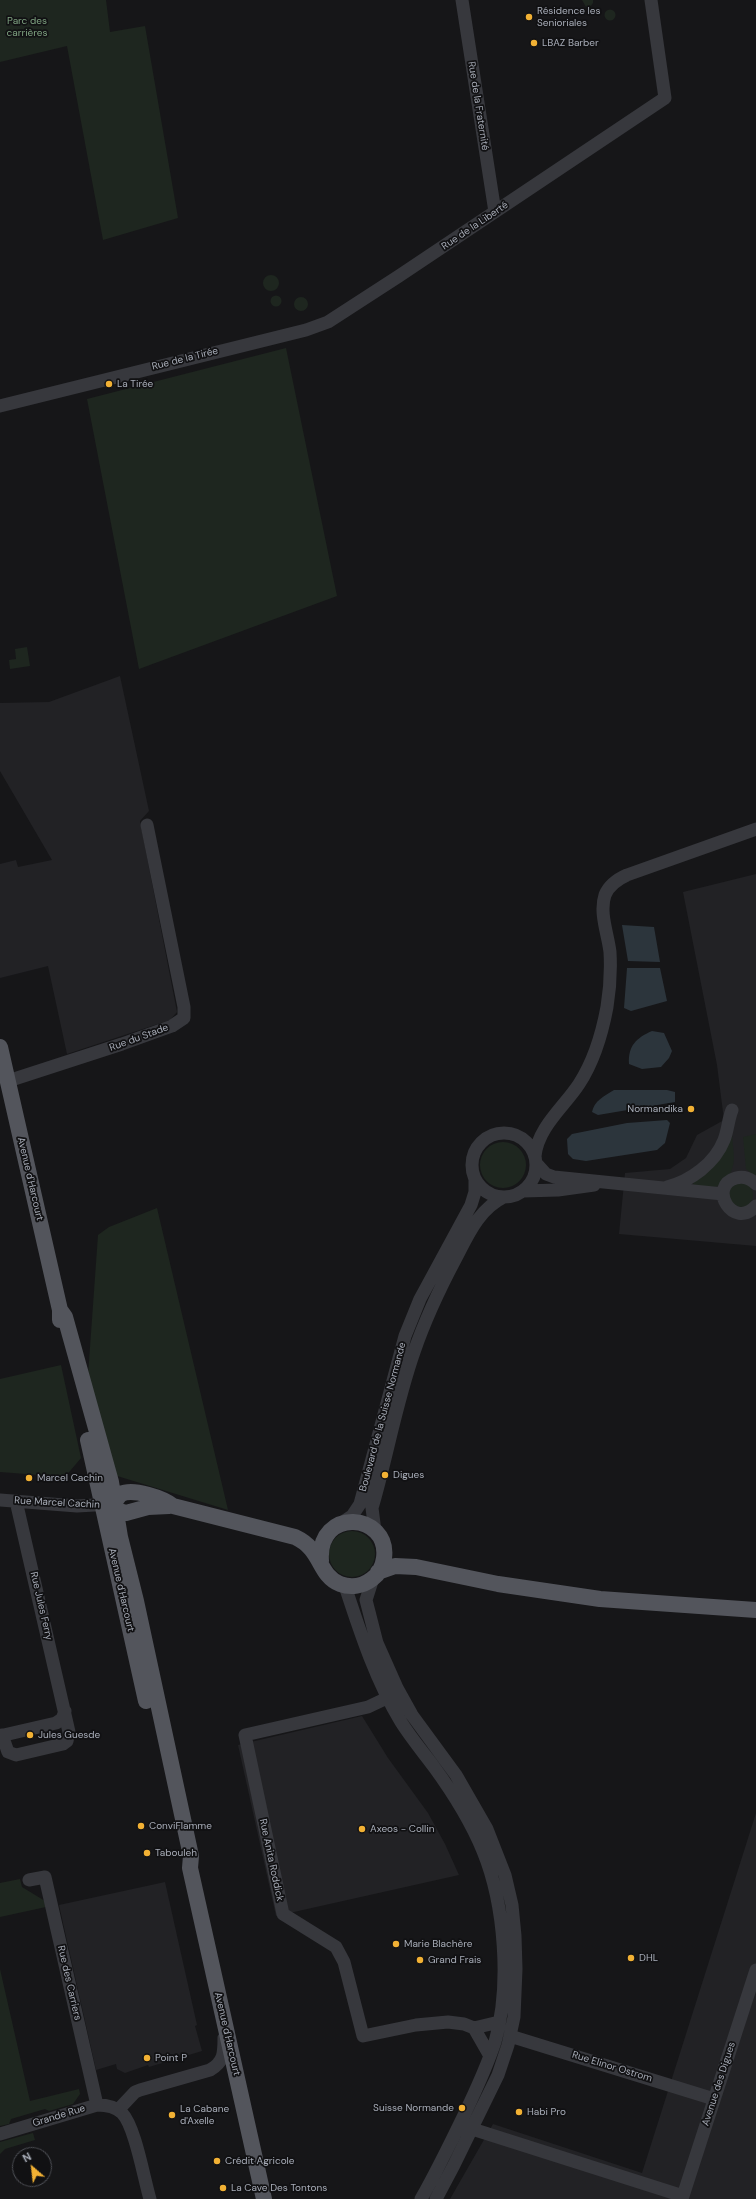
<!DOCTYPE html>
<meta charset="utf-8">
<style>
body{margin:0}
#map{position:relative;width:756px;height:2199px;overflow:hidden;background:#161618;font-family:"DM Sans",sans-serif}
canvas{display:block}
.north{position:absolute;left:12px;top:2147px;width:40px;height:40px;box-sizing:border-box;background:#111113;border:1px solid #4d4f55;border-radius:50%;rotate:332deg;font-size:11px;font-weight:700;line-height:16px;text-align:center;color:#a8adb8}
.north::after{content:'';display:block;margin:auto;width:14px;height:18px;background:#f2b134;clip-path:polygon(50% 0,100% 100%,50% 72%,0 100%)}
</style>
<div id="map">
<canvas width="756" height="2199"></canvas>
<div class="north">N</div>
</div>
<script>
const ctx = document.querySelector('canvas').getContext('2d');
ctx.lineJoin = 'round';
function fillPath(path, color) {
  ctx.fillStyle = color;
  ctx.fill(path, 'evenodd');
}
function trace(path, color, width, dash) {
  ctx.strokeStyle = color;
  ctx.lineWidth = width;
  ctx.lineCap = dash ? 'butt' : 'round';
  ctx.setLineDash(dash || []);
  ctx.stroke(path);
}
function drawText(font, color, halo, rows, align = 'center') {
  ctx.font = font + ' "DM Sans",sans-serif';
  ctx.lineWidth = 3.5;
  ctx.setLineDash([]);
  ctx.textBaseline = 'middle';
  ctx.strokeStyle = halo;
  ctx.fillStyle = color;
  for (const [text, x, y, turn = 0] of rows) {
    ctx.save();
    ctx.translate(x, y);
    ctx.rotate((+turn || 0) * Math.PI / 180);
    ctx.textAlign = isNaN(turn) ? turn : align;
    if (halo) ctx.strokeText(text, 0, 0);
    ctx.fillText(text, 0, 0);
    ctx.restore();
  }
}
const built = new Path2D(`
 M120 676 149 811 140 821 177 1012 170 1020 67 1054 48 966 0 978V864L16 860 18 867 52 860 0 771V703L49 702Z
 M756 874V1246L619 1234 625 1173 670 1169 686 1158 697 1135 724 1120 717 1065 683 892Z
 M362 1716 388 1758 428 1813 445 1844 459 1875 276 1916 238 1745Z
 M756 1813V2199H450L493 2124 642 2173Z
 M165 1882 197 2025 195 2026 202 2051 149 2067 148 2065 125 2073 117 2069 116 2064 96 2070 59 1905Z`);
const green = new Path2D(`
 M0 0H106L110 32 145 26 178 218 103 240 67 46 0 62Z
 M582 0H593V3L590 7H586Z
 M604.5 15a5.5 5.5 0 1 1 11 0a5.5 5.5 0 1 1-11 0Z
 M263 283a8 8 0 1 1 16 0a8 8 0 1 1-16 0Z
 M270.5 301a5.5 5.5 0 1 1 11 0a5.5 5.5 0 1 1-11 0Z
 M294 304a7 7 0 1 1 14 0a7 7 0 1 1-14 0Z
 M286 348 337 596 139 669 87 399Z
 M27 647 30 666 10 669 9 660 16 659 15 649Z
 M756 1134V1177L746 1169 743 1137Z
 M732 1135C734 1159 739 1172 716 1187L694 1186 693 1183Z
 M480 1165a23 23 0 1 1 46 0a23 23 0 1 1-46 0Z
 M729 1195a12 12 0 1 1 24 0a12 12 0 1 1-24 0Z
 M157 1208 228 1510 114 1475 88 1375 98 1235 109 1227Z
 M61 1365 81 1458 65 1477 0 1472V1379Z
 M329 1554a23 23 0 1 1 46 0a23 23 0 1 1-46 0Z
 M20 1879 22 1887 45 1901 46 1907 0 1917V1883Z
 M0 1969 30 2101 79 2089 80 2094 73 2104 49 2111 45 2109 11 2119 9 2124 0 2126Z
 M33 2133 35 2140 5 2149 0 2154V2162V2142Z`);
const water = new Path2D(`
 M622 925 654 927 660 962 628 961Z
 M627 968H660L667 1001 631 1011 624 1008Z
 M652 1031 664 1033 672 1051 669 1058 661 1067 642 1069 629 1064C628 1046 636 1038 652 1031Z
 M614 1090H667L675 1092V1102L598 1115 592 1112C594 1101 604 1096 614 1090Z
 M667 1120 670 1123 665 1143 657 1150 586 1161 573 1159 568 1154 567 1139 572 1134 627 1123Z`);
const minor = new Path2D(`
 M462 0 495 212
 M0 406 306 330 328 322 399 276 665 98 651 0
 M8 1081 122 1044 172 1026 184 1018V1007L147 825
 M472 1165a32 32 0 1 1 64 0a32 32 0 1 1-64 0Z
 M535 1156C538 1127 564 1107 579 1084 594 1061 602 1034 607 1007 610 989 611 970 610 952 608 934 599 913 605 895 609 885 618 879 627 875L756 829
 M536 1163 546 1174 554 1177 723 1194
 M756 1184C751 1179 744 1176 736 1178 707 1186 733 1231 756 1206
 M667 1187C691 1181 715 1163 724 1140 728 1130 728 1120 732 1110
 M523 1191 558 1190 594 1185
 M0 1500 77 1506 112 1504
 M343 1522 352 1516 360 1504 405 1336 420 1299 471 1205 475 1192V1179
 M375 1531 372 1508C387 1457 396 1403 414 1352 425 1320 440 1288 456 1258 468 1235 479 1209 504 1197
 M373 1578 366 1600 377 1643 397 1688 412 1715 456 1775 487 1829 505 1875 512 1905 515 1936 516 1969 514 2017 508 2045 498 2075 454 2165 436 2199
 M341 1584 346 1589C361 1635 376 1680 401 1722 411 1738 423 1752 434 1767 453 1793 471 1822 483 1851 505 1905 511 1986 495 2042 487 2066 476 2090 465 2113 451 2142 437 2171 421 2199
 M387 1698 368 1707 245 1735 283 1914 336 1947 344 1962 363 2036 416 2025 448 2022 464 2024 474 2028 499 2022
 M2 1735 8 1752 16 1755 63 1744 67 1741 69 1732 16 1501
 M0 1736 56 1723 62 1719 65 1711
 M29 1880 45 1877 97 2105
 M474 2028 490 2056
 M510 2036 714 2099
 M118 2110 135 2092 140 2090 210 2070C224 2062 224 2053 224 2038
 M466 2127 683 2196
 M0 2134 97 2105C106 2105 115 2106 122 2113 135 2126 144 2179 150 2199
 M682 2199 756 1970`);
const major = new Path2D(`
 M0 1047 60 1310V1320
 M60 1310 65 1317 111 1482 120 1537 136 1601 191 1856 190 1868 264 2199
 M88 1440 146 1701
 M113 1504C116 1501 118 1496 121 1494 133 1488 163 1498 173 1506L295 1537C323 1550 317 1574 340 1584 351 1588 363 1586 372 1579 379 1574 383 1566 384 1558 390 1513 317 1506 321 1561
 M113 1504 119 1511 126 1513 148 1507 169 1506
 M378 1572 395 1566 416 1567 498 1584 600 1599 756 1610`);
const markers = [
 [529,17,4,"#f2b134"],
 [534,43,4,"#f2b134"],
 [109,384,4,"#f2b134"],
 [691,1109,4,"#f2b134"],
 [385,1475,4,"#f2b134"],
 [29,1478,4,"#f2b134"],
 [30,1735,4,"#f2b134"],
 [141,1826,4,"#f2b134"],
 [362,1829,4,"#f2b134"],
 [147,1853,4,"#f2b134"],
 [396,1944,4,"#f2b134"],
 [631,1958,4,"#f2b134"],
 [420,1960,4,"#f2b134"],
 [147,2058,4,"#f2b134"],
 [462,2108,4,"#f2b134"],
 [519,2112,4,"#f2b134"],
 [172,2115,4,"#f2b134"],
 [217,2161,4,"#f2b134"],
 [223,2188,4,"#f2b134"]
];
const poiNames = [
 ["Résidence les",537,11],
 ["Senioriales",537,23],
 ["LBAZ Barber",542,43],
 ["La Tirée",117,384],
 ["Normandika",683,1109,"right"],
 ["Digues",393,1475],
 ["Marcel Cachin",37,1478],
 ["Jules Guesde",38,1735],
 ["ConviFlamme",149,1826],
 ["Axeos - Collin",370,1829],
 ["Tabouleh",155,1853],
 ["Marie Blachère",404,1944],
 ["DHL",639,1958],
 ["Grand Frais",428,1960],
 ["Point P",155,2058],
 ["Suisse Normande",454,2108,"right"],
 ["La Cabane",180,2109],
 ["d'Axelle",180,2121],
 ["Habi Pro",527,2112],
 ["Crédit Agricole",225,2161],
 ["La Cave Des Tontons",231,2188]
];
const parkNames = [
 ["Parc des",27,21],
 ["carrières",27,33]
];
const streetNames = [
 ["Rue de la Fraternité",478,106,81],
 ["Rue de la Liberté",475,226,-34],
 ["Rue de la Tirée",185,359,-14],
 ["Rue du Stade",139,1038,-20],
 ["Avenue d'Harcourt",30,1179,77],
 ["Boulevard de la Suisse Normande",383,1417,-75],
 ["Rue Marcel Cachin",57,1503,3],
 ["Avenue d'Harcourt",121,1590,77],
 ["Rue Jules Ferry",41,1606,77],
 ["Rue Anita Roddick",271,1860,78],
 ["Rue des Carriers",69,1983,77],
 ["Avenue d'Harcourt",227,2034,77],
 ["Rue Elinor Ostrom",612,2067,17],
 ["Avenue des Digues",719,2084,-72],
 ["Grande Rue",59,2116,-17]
];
fillPath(built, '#222225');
fillPath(green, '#1e261f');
fillPath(water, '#2c353c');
trace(minor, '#37383d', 13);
trace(major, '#53555c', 16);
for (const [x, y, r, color] of markers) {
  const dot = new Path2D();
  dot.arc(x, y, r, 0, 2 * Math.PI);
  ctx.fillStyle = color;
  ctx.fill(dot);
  trace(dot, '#111113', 1.5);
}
drawText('10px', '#a8adb8', '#111113', poiNames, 'left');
drawText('10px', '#7fa381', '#111113', parkNames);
drawText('10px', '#a8adb8', '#111113', streetNames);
</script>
